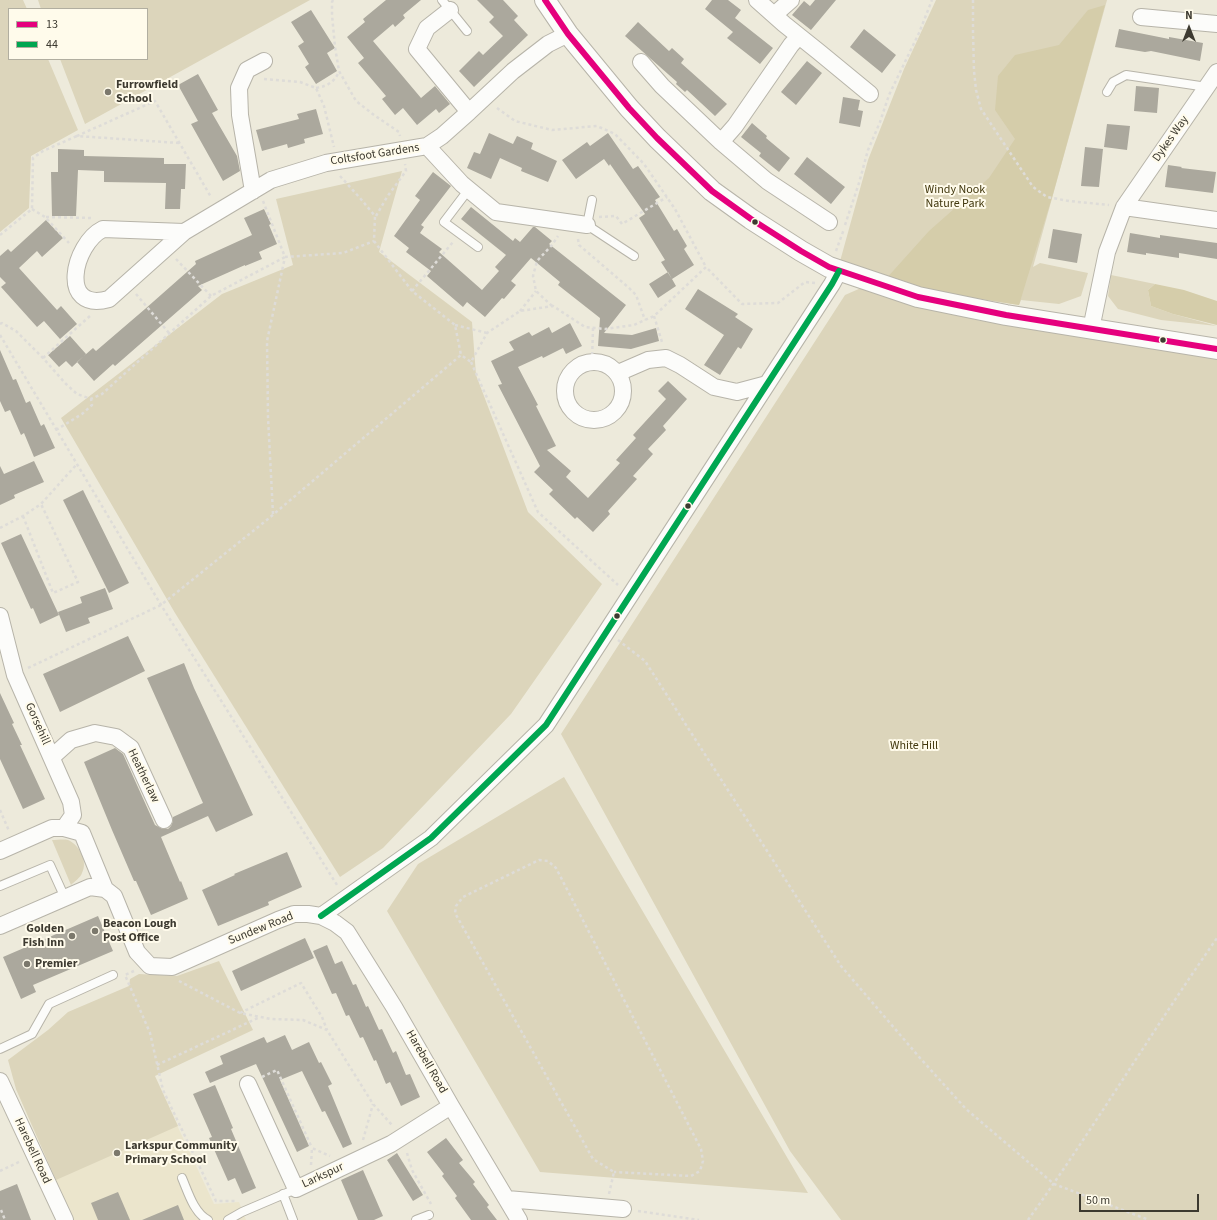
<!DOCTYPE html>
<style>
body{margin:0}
#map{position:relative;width:1217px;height:1220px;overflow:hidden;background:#edeadb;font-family:"Source Sans 3",sans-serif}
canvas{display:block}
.legend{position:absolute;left:8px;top:8px;width:140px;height:52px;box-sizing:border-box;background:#fffbeb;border:1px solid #b1aea0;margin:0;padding:5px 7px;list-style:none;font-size:12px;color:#3d3a30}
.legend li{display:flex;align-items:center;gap:8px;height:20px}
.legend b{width:20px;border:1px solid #b1aea0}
.north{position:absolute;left:1169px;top:8px;width:40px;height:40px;-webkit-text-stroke:3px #fffbeb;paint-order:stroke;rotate:0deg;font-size:11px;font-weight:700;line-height:16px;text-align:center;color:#3d3a30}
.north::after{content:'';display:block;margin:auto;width:14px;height:18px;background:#3d3a30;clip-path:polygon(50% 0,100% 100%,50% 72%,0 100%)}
.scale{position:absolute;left:1079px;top:1194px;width:120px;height:18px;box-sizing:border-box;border:2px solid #3d3a30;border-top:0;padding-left:5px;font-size:12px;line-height:14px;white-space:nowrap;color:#3d3a30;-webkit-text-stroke:3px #fffbeb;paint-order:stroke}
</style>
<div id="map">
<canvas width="1217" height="1220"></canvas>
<ul class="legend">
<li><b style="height:5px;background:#e5007d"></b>13</li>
<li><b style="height:5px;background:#00a651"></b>44</li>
</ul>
<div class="north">N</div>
<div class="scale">50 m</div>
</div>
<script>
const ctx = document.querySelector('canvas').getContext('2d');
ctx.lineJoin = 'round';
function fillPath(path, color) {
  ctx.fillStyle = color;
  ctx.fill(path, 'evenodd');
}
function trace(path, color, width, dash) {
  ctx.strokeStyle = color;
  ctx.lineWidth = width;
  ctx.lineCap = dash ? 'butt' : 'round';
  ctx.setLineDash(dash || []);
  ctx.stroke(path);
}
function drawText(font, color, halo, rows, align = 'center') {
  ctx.font = font + ' "Source Sans 3",sans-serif';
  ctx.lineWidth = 4;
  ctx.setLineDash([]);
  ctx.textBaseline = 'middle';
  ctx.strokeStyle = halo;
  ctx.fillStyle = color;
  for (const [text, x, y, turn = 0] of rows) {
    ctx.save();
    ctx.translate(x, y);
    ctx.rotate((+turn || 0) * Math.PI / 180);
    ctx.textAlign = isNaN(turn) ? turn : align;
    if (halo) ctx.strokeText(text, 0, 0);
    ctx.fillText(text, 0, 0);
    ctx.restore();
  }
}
const built = new Path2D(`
 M136 1038 214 1204 239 1202 246 1220H73L16 1089Z`);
const green = new Path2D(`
 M0 0H23L27 9H9V59H48L78 130 31 156 29 208 0 232Z
 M38 0H310L85 124 60 59H147V9H41Z
 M936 0H1107L1033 267 1040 263 1088 273 1081 296 1059 304 1021 300 1019 305 923 290 839 265 868 160 904 69Z
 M402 171 379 252 472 322 476 375 528 512 602 584 511 714 383 848 340 877 175 613 61 418 222 294 293 265 276 199Z
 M1111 275 1155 284 1148 290 1151 306 1173 314 1217 326 1161 320 1118 309 1108 296Z
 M861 288 977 320 1217 356V1220H841L790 1151 561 734 845 295Z
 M564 777 808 1193 540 1172 387 911 418 864Z
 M52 840C57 840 64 839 68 840 80 845 88 862 82 873 81 877 74 882 71 885Z
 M219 961 253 1030 155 1076 178 1126 56 1180 16 1089 8 1060 48 1030 68 1012 129 986 130 979 139 974 177 976Z`);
const forest = new Path2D(`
 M1105 5 1053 194 1019 305 923 290 885 280 929 231 989 178 1015 139 995 110 998 76 1015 55 1059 45 1088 10Z
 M1155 284 1184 290 1217 301V325L1173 314 1151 306 1148 290Z`);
const building = new Path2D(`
 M386 0H421L403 15 405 18 395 27 393 24 373 41 421 98 435 86 450 104 439 113 436 109 417 125 403 108 395 115 382 99 386 96 358 63 364 58 347 37 365 22 363 19Z
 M477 0H503L518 16 514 20 528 35 474 87 459 71 479 51 483 55 503 36 489 22 494 17Z
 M712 0H728L741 10 735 18 773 48 760 64 727 38 733 32 705 9Z
 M815 0H836L811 30 792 15 804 1 810 6Z
 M311 10 335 48 327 53 337 71 316 84 305 67 309 64 298 46 304 42 291 22Z
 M638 22 669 51 672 48 684 59 681 63 727 104 715 116 687 90 685 92 676 84 677 82 625 36Z
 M864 29 896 55 882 73 850 47Z
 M1119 29 1169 39V37L1203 43 1200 61 1151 51 1145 52 1115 47Z
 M807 61 822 73 796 105 781 92Z
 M198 74 218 110 212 113 237 156 240 171 223 181 191 124 198 121 178 85Z
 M1136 86 1159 88 1157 113 1134 111Z
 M843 97 860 100 858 110 863 111 860 127 839 123Z
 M316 109 323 134 304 139 305 143 288 148 287 144 262 151 256 130 299 119 297 114Z
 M752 123 767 136 766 138 790 158 779 172 759 156 761 153 741 137Z
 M1107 124 1130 126 1127 150 1104 147Z
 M489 133 513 144 517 136 533 143 531 149 557 161 548 182 521 171 522 168 500 158 491 179 467 168 474 152 480 154Z
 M608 133 633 169 638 166 653 187 660 197 655 200 674 231 677 229 687 246 684 249 694 265 672 279 661 262 665 260 639 218 645 214 610 164 609 166 604 159 576 179 562 160 587 142 590 146Z
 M1085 147 1103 149 1099 187 1081 186Z
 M58 149 84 150V156L164 158V164H186L185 189H181L180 209H165L166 183 104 182V171L78 170 76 216H52L51 172H58Z
 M807 157 845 187 831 204 794 174Z
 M1168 165 1182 167 1181 168 1216 172 1213 193 1165 187Z
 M433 172 451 186 421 225 424 227 420 233 442 249 439 252 482 290 499 271 495 267 506 255 461 219 471 207 513 241 515 238 520 242 533 227H535L552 241 549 244 626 305 604 333 632 335 656 328 659 341 631 349 598 346 600 318 558 285 560 282 531 258 511 281 516 285 504 299 502 298 485 317 467 302 463 307 427 276 431 271 406 252 409 248 394 236 420 200 415 196Z
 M264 209 271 224 269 225 277 244 259 252 262 259 245 266V265L198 286 202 290 115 366 113 364 94 381 77 362 93 348 96 351 145 309 196 264 195 261 252 235 244 218Z
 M46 220 63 238 42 257 37 251 19 268 57 310 61 306 77 324 60 339 44 321 37 327 1 287 6 283 0 277V256L8 249 11 252Z
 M1053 229 1082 234 1077 263 1048 258Z
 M1130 233 1160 238V235L1217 243V259L1179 253V258L1146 253V255L1127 252Z
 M668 272 676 286 658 298 649 284Z
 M698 289 738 314 735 317 753 329 741 349 738 347 720 375 704 365 724 335 685 309Z
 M570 323 582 346 566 354 563 348 543 358 542 356 518 367 538 405 536 406 556 446 547 450 571 471 566 477 588 498 620 463 616 460 636 438 633 435 666 399 658 391 668 381 687 399 663 426 666 430 648 449 653 454 633 476 637 479 608 511 610 514 593 532 577 517 575 519 549 494 553 490 534 472 540 466 498 385 502 384 491 361 514 350 509 342 529 332 532 336 549 327 552 333Z
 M70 336 86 354 72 367 66 361 59 367 48 355Z
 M0 350 13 380 16 379 26 403 30 401 41 426 44 424 55 448 34 457 24 433 21 435 10 410 5 412 0 401Z
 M34 461 44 482 14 495 15 498 0 505V466L4 474Z
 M83 490 129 583 109 593 63 500Z
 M21 534 59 615 40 624 33 608 31 609 1 543Z
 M105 588 113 609 88 618 90 623 66 632 58 612 82 603 80 597Z
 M128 636 145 671 60 712 43 674Z
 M184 663 194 688 253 815 216 832 208 816 161 837 180 882 181 881 188 899 151 915 136 881H134L112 830 84 762 115 748 123 754 155 825 163 829H168L171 826 173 821V817L203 803 147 678Z
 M0 693 14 723 12 724 22 745H20L45 799 23 809 0 759Z
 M287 852 302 887 268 902 269 905 218 926 202 890 235 875 234 874Z
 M98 916 113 951 33 985 36 992 21 999 3 957Z
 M305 938 314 958 241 991 232 971Z
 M327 945 335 964 342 961 353 985 356 984 366 1007 368 1006 379 1030 382 1029 393 1053 396 1051 406 1075 410 1074 420 1097 401 1106 390 1082 386 1084 376 1060 374 1061 363 1037 360 1038 349 1015 346 1016 336 993 332 994 313 951Z
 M285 1035 292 1050 309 1042 319 1063 321 1062 332 1084 328 1086 352 1144 343 1148 325 1111 322 1112 302 1071 280 1080 309 1146 297 1152 256 1064 210 1083 205 1072 223 1064 220 1056 264 1037 267 1043Z
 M215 1085 233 1128 231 1129 256 1188 242 1194 235 1178 228 1181 209 1138 212 1137 193 1094Z
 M446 1138 463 1160 459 1163 475 1182 473 1184 489 1205 487 1207 497 1220H471L455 1198 457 1196 442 1176 444 1174 427 1152Z
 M397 1153 423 1195 413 1201 387 1160Z
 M363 1170 383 1216 374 1220H358L341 1180Z
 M17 1184 31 1220H0V1191Z
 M118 1192 130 1220H98L91 1203Z
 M178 1205 184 1220H142Z`);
const path = new Path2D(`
 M333 0 332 2V15L335 47 339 71 356 101 374 115 399 132 400 136
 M973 0V32L974 71 976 90 981 109 1033 187 1047 197 1069 201 1109 205
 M264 79 300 82 316 88 324 106 334 147
 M316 88C328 86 334 82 339 72
 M497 108 515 121 552 130 597 126 615 134 644 164 675 209 706 267
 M179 143 77 136 155 101 211 197
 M340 176 360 198 375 216 374 241 412 291 455 325 461 355
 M263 201 285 257 343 253 374 241
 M32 209 45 217 69 243
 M376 216 387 197 406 171 405 164
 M46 217 91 218
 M599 217 616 216 622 224 667 197
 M845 225 859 183 868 150 880 122 889 95 919 33 932 0
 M0 235 32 209 33 158 43 151 77 136
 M578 239 579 245 628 287 636 295 645 320
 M836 251 844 229
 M176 259 211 296
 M412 291 453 242
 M136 294 169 333
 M552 306 536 291 533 276 537 261 552 245 558 236
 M520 311 536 291
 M654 316 662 342
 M0 324 2 323 16 331 43 358 66 384 77 394 91 399 102 394 211 296 285 257
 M455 325 487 333
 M0 335 161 605 337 885
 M43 358 90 316
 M592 361 593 328
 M471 362 538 512 618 585
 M56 430 82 414 92 405 91 399
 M273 514 268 417 267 341 285 257
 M23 516 53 593 78 582 41 504
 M0 528 23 516 41 504 77 464
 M618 640 645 661 841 966 920 1058 966 1109 1054 1184 1149 1220
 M28 668 161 605 268 519 461 355 471 362 487 333 520 311 553 306 585 327 605 329 634 325 654 316 706 267 742 304 778 303 805 282 815 283
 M0 810 9 831
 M134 971 125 975 150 1033 163 1090 216 1201H236
 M179 981 240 1013 271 1019 303 1020 327 1030 373 1104 392 1125
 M240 1013 301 983 322 1017 327 1030
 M157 1065 260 1017
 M262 1077 277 1070 312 1148
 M363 1140 373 1104
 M407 1153 412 1170 431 1204
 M311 1165 312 1148 330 1156
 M0 1171 21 1161
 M609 1194 614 1172 593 1159 455 913 456 906 463 897 539 860 548 861 556 868 701 1149 703 1161 700 1171 691 1176 614 1172
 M1 1210 5 1220
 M638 1211 699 1220
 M1028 1220C1094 1128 1152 1031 1217 938`);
const service = new Path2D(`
 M442 0 467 31
 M1107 92 1113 82 1126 75 1207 87
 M469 189 444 222 478 247
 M592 200 587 225 634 256
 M0 886 50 865 65 898
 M0 1049 32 1034 49 1004 113 975
 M182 1178C188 1192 194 1213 208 1220
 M283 1194 293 1220
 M228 1220 242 1212 296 1189
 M416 1220 429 1215`);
const minor = new Path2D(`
 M757 0 784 24 819 52 870 94
 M450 10 427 28 417 49 469 112
 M774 15 791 0
 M1141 17 1217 24
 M641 62 662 86 721 142 767 181 829 222
 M721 142 735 126 791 45 799 36
 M427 146 462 184 496 212 587 225
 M253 191 240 115 239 88 247 70 264 61
 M1124 207 1217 220
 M184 232 103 229C73 244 58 313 109 299L184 232 271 180 326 163 427 146 442 136 469 112 513 71 548 44 568 34
 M1091 329 1107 252 1124 207 1217 72
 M565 391a29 29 0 1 1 58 0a29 29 0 1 1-58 0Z
 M618 373 648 360 666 358 680 365 714 387 737 392 767 384
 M0 616 15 675 71 802 73 815 64 828
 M52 757 71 740 95 733 116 737 131 748 164 820
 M0 851 52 828H64L82 833 105 889
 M321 916 431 838 546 725 832 284 839 271
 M0 926 90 887 105 889 114 896 137 952 150 966 172 967 278 920 294 914H308L321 916 335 923 347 932 394 1007 451 1106 519 1220
 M0 1081 65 1220
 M248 1084 296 1189 391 1144 451 1106
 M507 1199 623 1209`);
const tertiary = new Path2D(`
 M545 0 568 34 629 108 657 138 712 191 751 219 801 251 829 267 918 297 1006 315 1217 349`);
const bus1 = new Path2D(`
 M545 0 568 34 629 108 657 138 712 191 751 219 801 251 829 267 918 297 1006 315 1217 349`);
const bus2 = new Path2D(`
 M321 916 431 838 546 725 832 284 839 271`);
const markers = [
 [108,92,4,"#7b786c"],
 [755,222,3.5,"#3d3a30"],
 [1163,340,3.5,"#3d3a30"],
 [688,506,3.5,"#3d3a30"],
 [617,616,3.5,"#3d3a30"],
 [95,931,4,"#7b786c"],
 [72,936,4,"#7b786c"],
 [27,964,4,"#7b786c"],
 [117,1153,4,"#7b786c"]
];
const poiNames = [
 ["Furrowfield",116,85],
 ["School",116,99],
 ["Beacon Lough",103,924],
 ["Post Office",103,938],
 ["Golden",64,929,"right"],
 ["Fish Inn",64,943,"right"],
 ["Premier",35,964],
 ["Larkspur Community",125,1146],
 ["Primary School",125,1160]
];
const streetNames = [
 ["Dykes Way",1171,139,-55],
 ["Coltsfoot Gardens",375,155,-9],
 ["Gorsehill",37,724,66],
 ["Heatherlaw",143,776,64],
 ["Sundew Road",261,929,-22],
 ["Harebell Road",426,1062,60],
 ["Harebell Road",32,1151,65],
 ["Larkspur",323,1176,-25]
];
const parkNames = [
 ["Windy Nook",955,190],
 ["Nature Park",955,204],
 ["White Hill",914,746]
];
fillPath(built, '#ebe5cc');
fillPath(green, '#dcd5bb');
fillPath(forest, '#d5cdaa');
fillPath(building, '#aba89d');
trace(service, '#b7b4a9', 10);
trace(minor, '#b7b4a9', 18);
trace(tertiary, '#b7b4a9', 22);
trace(path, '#dedcd8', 2.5, [3, 3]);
trace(service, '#fcfcfa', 8);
trace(minor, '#fcfcfa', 16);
trace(tertiary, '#fcfcfa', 20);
trace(bus1, '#e5007d', 6);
trace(bus2, '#00a651', 6);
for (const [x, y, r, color] of markers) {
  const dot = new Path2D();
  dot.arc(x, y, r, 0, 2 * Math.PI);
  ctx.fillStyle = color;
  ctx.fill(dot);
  trace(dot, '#fffbeb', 1.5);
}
drawText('bold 12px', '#3d3a30', '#fffbeb', poiNames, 'left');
drawText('12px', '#3d3a30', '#fffbeb', streetNames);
drawText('12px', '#42380e', '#fffbeb', parkNames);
</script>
